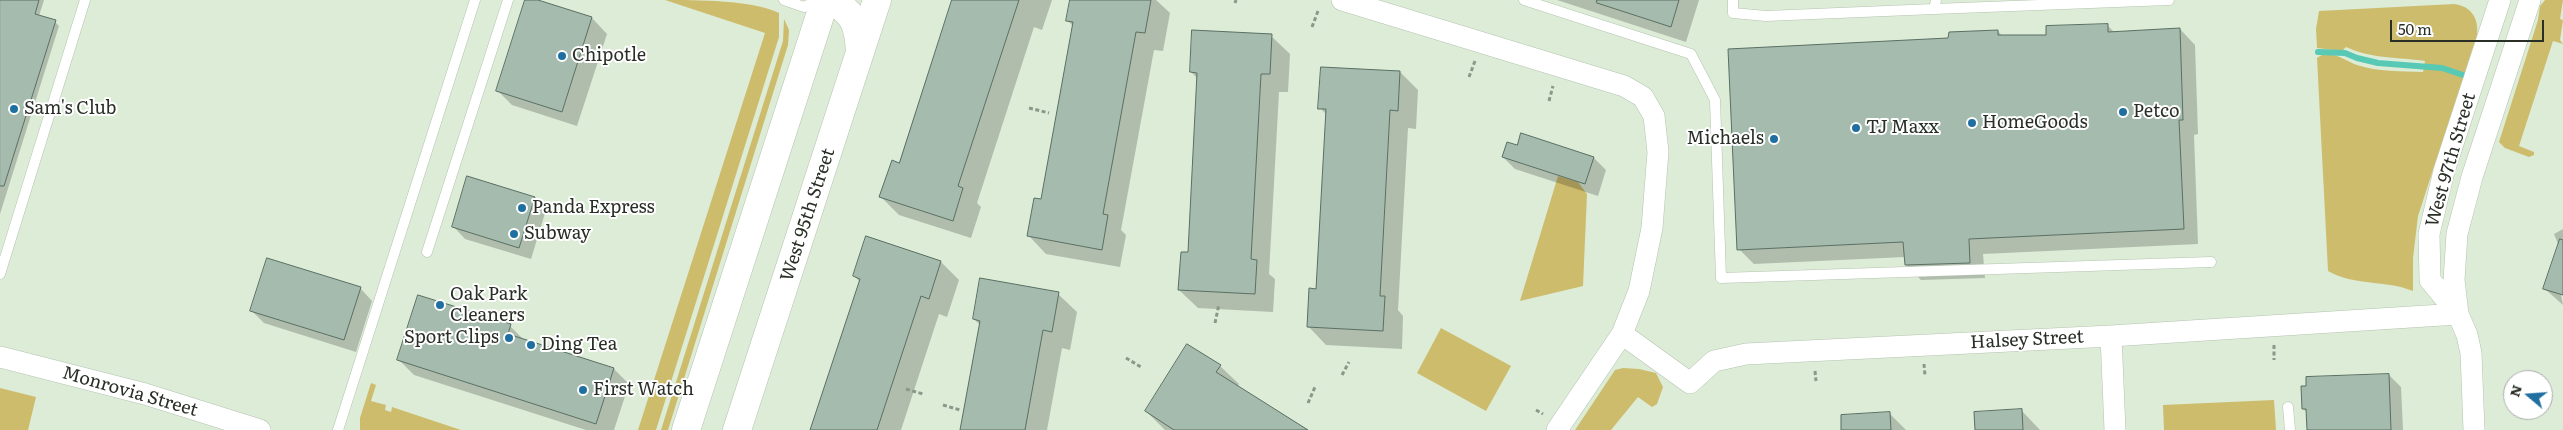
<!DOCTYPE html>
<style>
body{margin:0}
#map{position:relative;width:2563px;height:430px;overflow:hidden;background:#dcecd7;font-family:Literata,serif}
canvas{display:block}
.north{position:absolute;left:2503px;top:370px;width:50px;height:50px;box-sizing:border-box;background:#fff;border:1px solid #a9aca9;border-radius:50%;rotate:288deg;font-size:14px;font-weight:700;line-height:20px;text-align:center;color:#292f27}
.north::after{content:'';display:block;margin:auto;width:18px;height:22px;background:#206fa1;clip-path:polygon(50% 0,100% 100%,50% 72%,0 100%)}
.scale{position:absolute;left:2390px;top:20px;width:154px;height:22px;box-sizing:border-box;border:2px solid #292f27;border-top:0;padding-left:6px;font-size:15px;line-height:18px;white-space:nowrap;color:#292f27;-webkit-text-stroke:4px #fff;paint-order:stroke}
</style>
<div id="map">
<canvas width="2563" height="430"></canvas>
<div class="north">N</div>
<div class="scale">50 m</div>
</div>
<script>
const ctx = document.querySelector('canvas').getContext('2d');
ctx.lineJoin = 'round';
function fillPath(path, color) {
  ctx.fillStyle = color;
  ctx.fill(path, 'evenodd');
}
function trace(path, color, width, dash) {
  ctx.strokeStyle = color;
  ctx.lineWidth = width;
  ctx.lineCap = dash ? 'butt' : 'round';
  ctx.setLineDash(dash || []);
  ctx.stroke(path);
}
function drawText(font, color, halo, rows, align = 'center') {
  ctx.font = font + ' Literata,serif';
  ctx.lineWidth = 4;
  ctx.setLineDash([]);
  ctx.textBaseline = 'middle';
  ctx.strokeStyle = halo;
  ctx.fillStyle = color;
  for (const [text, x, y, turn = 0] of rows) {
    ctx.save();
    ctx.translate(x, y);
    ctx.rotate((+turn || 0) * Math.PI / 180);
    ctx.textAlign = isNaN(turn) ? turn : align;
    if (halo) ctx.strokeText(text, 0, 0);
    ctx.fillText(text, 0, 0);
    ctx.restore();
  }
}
const green = new Path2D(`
 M665 0C697 0 753 0 779 13V37L656 430H638L765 33Z
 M2545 0H2563L2560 19 2563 20 2560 40 2563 44 2553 41 2519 146 2534 152V155L2529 157 2505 148 2499 142 2538 20 2540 6Z
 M2454 4C2471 6 2479 18 2477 35L2418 216 2413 258V291C2386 280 2354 286 2328 271L2317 58C2330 48 2345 61 2357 65 2378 72 2402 71 2423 72L2425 61C2398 57 2372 59 2346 47L2342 51 2317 48 2316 29 2319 11Z
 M784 19 789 30 788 45 668 430H661L783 41Z
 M1558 176 1578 182 1587 194 1583 286 1520 301Z
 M1441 328 1511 366 1486 411 1417 373Z
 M1623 368 1639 369 1656 373 1663 387 1657 404 1652 407 1638 397 1611 430H1575L1615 370Z
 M371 383 376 385 371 401 386 405 385 410 391 412 392 407 461 430H360V418Z
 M0 388 36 397 28 430H0Z
 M2274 400 2276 430H2164L2163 405Z`);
const shadow = new Path2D(`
 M0 0H44L39 16 55 22 59 26 0 214Z
 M526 0H534L592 18 607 34 577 126 512 105 497 90Z
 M953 0H1052L1042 30 1034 27 977 203 981 207 971 238 899 215 881 197 900 164Z
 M1071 0H1156L1170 13 1163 51 1154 50 1121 230 1126 235 1120 267 1046 254 1028 235 1042 200 1074 27 1067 20Z
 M1557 0H1699L1686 42Z
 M2107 25 2115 33 2180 29 2195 45 2198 134 2194 135 2198 244 1983 254 1985 278 1921 280 1906 265 1905 257 1754 264 1739 249 1948 39 1998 31 2002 36H2047Z
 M1271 36 1290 54 1288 92H1279L1269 274 1275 279 1273 312 1198 308 1179 290 1189 254 1198 79 1191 72Z
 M1400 72 1418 90 1416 129 1408 128 1398 310 1403 316 1402 349 1326 345 1308 326 1317 290 1327 115 1320 108Z
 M1522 135 1594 158 1606 170 1598 196 1515 169 1503 157 1518 147Z
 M534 198 546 210 531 259 465 239 453 226Z
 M2563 229V294H2561L2563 305 2545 289 2559 246 2554 234Z
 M866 238 941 262 959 280 947 317 939 314 901 430H812L860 282 854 276Z
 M360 288 372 301 356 352 264 323 251 310Z
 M1058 294 1077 312 1070 350 1062 348 1047 430H962L981 326 974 319Z
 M510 326 525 341 614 369 629 384 614 430H586L414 375 398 359Z
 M1220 366 1239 384 1237 387 1306 430H1165L1146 411Z
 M2389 375 2401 387 2403 430H2308L2307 412 2303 409Z
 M2022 411 2040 430H1977Z
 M1889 413 1906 430H1843Z`);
const stream = new Path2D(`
 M2318 52 2345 53 2357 58 2378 63 2442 68 2463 75`);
const building = new Path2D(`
 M0 0H39L35 14 56 20 4 186H0Z
 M525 0H538L592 17 562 112 496 91Z
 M952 0H1019L958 186 963 188 953 221 879 197 892 160 899 163Z
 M1070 0H1151L1145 33 1136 32 1103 214 1108 215 1102 250 1027 236 1034 198 1041 199 1073 22 1066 21Z
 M1597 0H1679L1671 27 1597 3Z
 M2108 24V32L2180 28 2183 120H2179L2184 229 1969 239 1970 263 1905 265 1903 242 1737 250 1728 49 1948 38 1949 32 1998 30V35H2046V26Z
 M1192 30 1272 34 1270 74H1261L1251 259 1257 260 1255 294 1178 290 1181 252H1188L1197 73 1190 72Z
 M1321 67 1400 71 1398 111 1390 110 1380 296H1385L1383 331 1307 327 1309 288 1316 289 1326 109H1318Z
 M1521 133 1594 157 1585 184 1502 157 1507 142 1517 145Z
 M467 176 535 197 519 248 452 227Z
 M866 236 941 261 929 299 921 296 877 430H810L860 279 853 276Z
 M2560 239 2563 240V295L2543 289Z
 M267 258 361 287 344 340 250 311Z
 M980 278 1059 292 1052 332 1043 330 1025 430H960L980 321 973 319Z
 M418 295 511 324 508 334 614 368 596 424 397 360Z
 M1187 344 1221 365 1216 372 1308 430H1174L1145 411Z
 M2389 374 2391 430H2307L2306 409H2302L2301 386H2306V377Z
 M2022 409 2023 430H1975L1974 412Z
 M1890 412 1891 430H1841V415Z`);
const path = new Path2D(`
 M1235 3 1236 0
 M1312 27 1318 11
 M1469 77 1475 61
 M1549 101 1553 86
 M1029 108 1049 113
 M1215 323 1219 304
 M2274 345V360
 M1126 358 1141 367
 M1924 364 1925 376
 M1815 371 1816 381
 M1342 375 1349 362
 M906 389 923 394
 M1308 403 1315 387
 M943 405 960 410
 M1536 410 1543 414`);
const service = new Path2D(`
 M784 0 804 7 818 0
 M1524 0 1691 54 1715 100 1721 278 2211 262
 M1733 0V13L1766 16 1934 9 1936 0
 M1934 9 2169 0
 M427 252 508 0
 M0 274 85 0
 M2288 407 2290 430
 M338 430 475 0`);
const minor = new Path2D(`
 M1342 0 1624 86 1643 97 1654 116 1658 152 1652 228 1639 291 1622 334 1557 430
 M2458 314 2454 280 2457 234 2472 177 2530 0
 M1622 334 1690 383 1714 361 1746 354 2111 336 2458 314
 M2111 336 2115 430
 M0 357 145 394 260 430
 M2474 430 2471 353 2467 335 2458 314 2430 280 2429 234 2444 171 2500 0`);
const primary = new Path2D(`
 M832 0C855 15 858 24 860 51
 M686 430 825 0
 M737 430 877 0`);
const markers = [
 [562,56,5,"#206fa1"],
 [14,109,5,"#206fa1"],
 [2123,112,5,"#206fa1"],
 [1972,123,5,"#206fa1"],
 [1856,128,5,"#206fa1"],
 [1774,139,5,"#206fa1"],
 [522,208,5,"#206fa1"],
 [514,234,5,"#206fa1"],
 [440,305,5,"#206fa1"],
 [509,338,5,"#206fa1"],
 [531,345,5,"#206fa1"],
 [583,390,5,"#206fa1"]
];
const poiNames = [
 ["Chipotle",572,56],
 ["Sam's Club",24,109],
 ["Petco",2133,112],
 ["HomeGoods",1982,123],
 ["TJ Maxx",1866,128],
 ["Michaels",1764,139,"right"],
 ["Panda Express",532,208],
 ["Subway",524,234],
 ["Oak Park",450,295],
 ["Cleaners",450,316],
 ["Sport Clips",499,338,"right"],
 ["Ding Tea",541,345],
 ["First Watch",593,390]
];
const streetNames = [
 ["West 97th Street",2451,160,-74],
 ["West 95th Street",808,215,-72],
 ["Halsey Street",2027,340,-3],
 ["Monrovia Street",130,392,16]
];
fillPath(green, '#cebc6d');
fillPath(shadow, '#0003');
trace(stream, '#57c9b5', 6);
fillPath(building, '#a4bbad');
trace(building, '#5a6f63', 1);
trace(service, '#b4c3af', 11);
trace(minor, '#b4c3af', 22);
trace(primary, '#b4c3af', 29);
trace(path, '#8b9788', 3, [4, 2.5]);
trace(service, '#fff', 10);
trace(minor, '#fff', 21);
trace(primary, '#fff', 28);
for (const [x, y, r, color] of markers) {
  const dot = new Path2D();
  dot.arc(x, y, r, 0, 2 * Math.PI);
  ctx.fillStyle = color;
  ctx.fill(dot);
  trace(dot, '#fff', 2);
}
drawText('18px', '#292f27', '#fff', poiNames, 'left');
drawText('18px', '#292f27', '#fff', streetNames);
</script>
